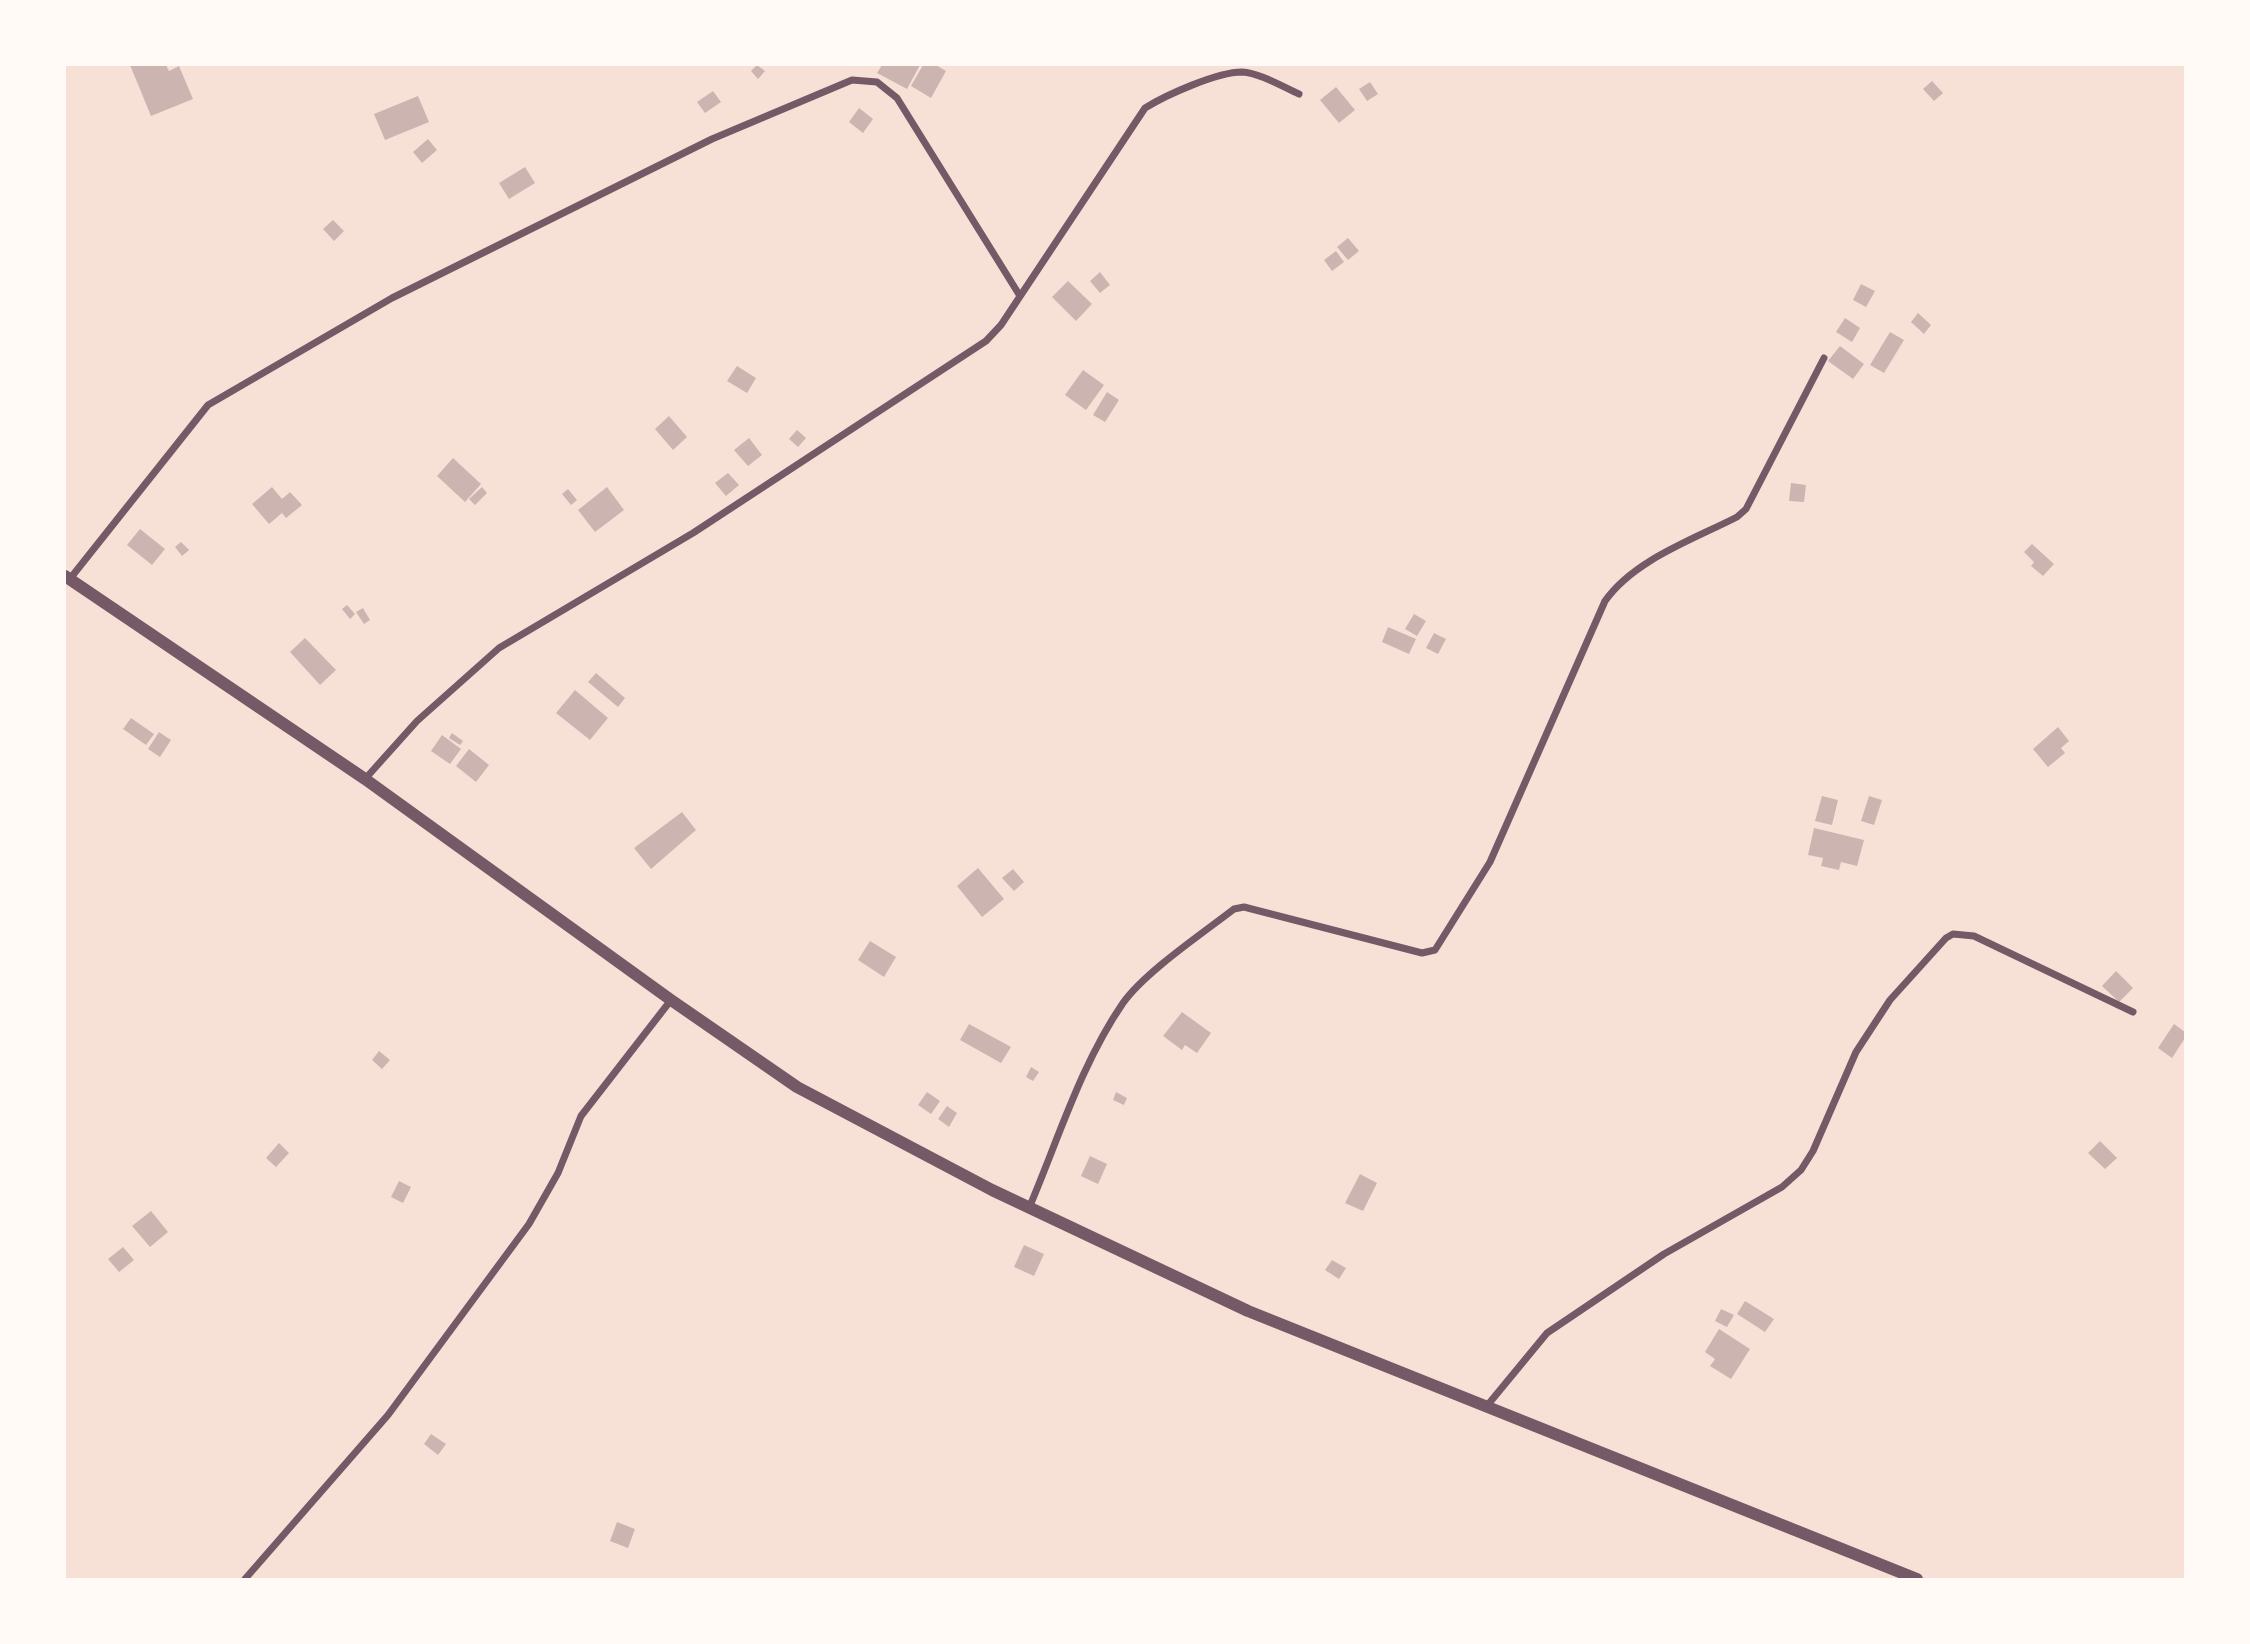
<!DOCTYPE html>
<style>
body{margin:0}
#map{position:relative;width:2250px;height:1644px;overflow:hidden;background:#f7e1d7;font-family:"Nunito Sans",sans-serif}
canvas{display:block}
.frame{position:absolute;inset:0;border:66px solid #fffaf5;pointer-events:none}
</style>
<div id="map">
<canvas width="2250" height="1644"></canvas>
<div class="frame"></div>
</div>
<script>
const ctx = document.querySelector('canvas').getContext('2d');
ctx.lineJoin = 'round';
function fillPath(path, color) {
  ctx.fillStyle = color;
  ctx.fill(path, 'evenodd');
}
function trace(path, color, width, dash) {
  ctx.strokeStyle = color;
  ctx.lineWidth = width;
  ctx.lineCap = dash ? 'butt' : 'round';
  ctx.setLineDash(dash || []);
  ctx.stroke(path);
}
const building = new Path2D(`
 M130 65H166L169 71 179 66 193 99 151 116Z
 M757 65 765 71 758 79 751 71Z
 M882 65H920L907 89 877 73Z
 M923 65H936L946 71 931 98 911 86Z
 M1932 81 1943 93 1934 101 1923 89Z
 M1370 82 1378 94 1367 101 1359 89Z
 M1336 87 1355 110 1339 123 1320 100Z
 M713 91 721 102 705 113 697 102Z
 M418 96 429 122 385 140 374 114Z
 M859 108 873 119 863 133 849 122Z
 M428 139 437 150 422 163 413 152Z
 M525 167 535 183 509 199 499 183Z
 M333 220 344 231 334 241 323 229Z
 M1348 238 1359 251 1348 260 1337 247Z
 M1336 251 1344 262 1332 271 1324 260Z
 M1100 272 1110 285 1100 293 1090 281Z
 M1068 281 1092 304 1076 321 1052 297Z
 M1861 284 1875 291 1866 307 1853 300Z
 M1918 313 1931 325 1924 334 1911 322Z
 M1845 318 1860 328 1852 342 1836 332Z
 M1890 332 1904 340 1884 373 1870 365Z
 M1840 346 1864 364 1853 379 1828 361Z
 M737 366 756 378 747 393 727 381Z
 M1083 370 1104 385 1086 410 1065 395Z
 M1107 392 1119 400 1105 422 1093 415Z
 M669 416 687 437 673 450 655 429Z
 M797 430 806 438 798 447 789 439Z
 M749 438 762 455 748 466 734 450Z
 M453 458 481 484 465 502 437 476Z
 M728 473 739 485 726 496 715 483Z
 M1791 483 1806 485 1804 502 1789 501Z
 M272 487 282 499 290 492 302 505 286 518 282 513 269 524 252 504Z
 M482 487 487 493 475 505 469 499Z
 M607 487 624 510 595 532 578 510Z
 M568 489 577 500 571 505 562 494Z
 M140 529 165 549 152 565 127 545Z
 M181 542 189 550 182 556 175 547Z
 M2032 544 2054 564 2043 576 2031 566 2034 562 2024 552Z
 M347 605 355 614 350 619 342 609Z
 M363 608 370 620 364 624 356 612Z
 M1414 614 1426 621 1417 636 1405 629Z
 M1388 627 1416 639 1409 654 1382 642Z
 M1434 633 1446 639 1438 654 1426 648Z
 M305 638 336 670 320 685 290 652Z
 M596 673 625 698 618 707 588 682Z
 M575 690 608 718 590 740 556 713Z
 M131 718 154 734 146 745 123 729Z
 M2058 727 2069 741 2061 748 2065 753 2048 767 2033 749Z
 M159 732 171 740 160 757 148 749Z
 M452 733 463 741 460 745 449 738Z
 M442 735 461 749 450 764 431 751Z
 M469 749 489 765 476 782 456 766Z
 M1822 796 1838 800 1832 825 1815 821Z
 M1869 796 1882 800 1874 825 1861 821Z
 M682 812 696 830 651 869 634 848Z
 M1814 828 1864 840 1857 866 1841 862 1839 870 1821 866 1823 858 1808 855Z
 M978 868 1004 899 982 917 957 886Z
 M1013 869 1024 882 1014 891 1002 878Z
 M870 941 896 957 884 977 858 960Z
 M2116 971 2133 988 2119 1002 2102 986Z
 M1182 1012 1211 1033 1197 1053 1185 1045 1182 1050 1163 1036Z
 M969 1024 1011 1047 1001 1063 960 1040Z
 M2174 1024 2185 1032V1038L2172 1058 2158 1048Z
 M379 1051 390 1060 382 1069 372 1060Z
 M1031 1067 1039 1072 1033 1081 1026 1077Z
 M927 1092 940 1101 931 1114 918 1105Z
 M1116 1092 1127 1098 1124 1105 1113 1100Z
 M947 1106 957 1113 949 1127 938 1119Z
 M2100 1141 2117 1158 2105 1169 2088 1153Z
 M279 1143 289 1153 276 1167 266 1158Z
 M1090 1156 1107 1164 1098 1184 1081 1176Z
 M1360 1174 1377 1183 1363 1211 1345 1203Z
 M399 1181 411 1187 403 1203 391 1197Z
 M151 1211 168 1232 150 1247 132 1226Z
 M1024 1245 1044 1254 1034 1276 1014 1267Z
 M123 1247 134 1260 119 1272 108 1259Z
 M1332 1260 1346 1268 1339 1279 1325 1270Z
 M1745 1301 1774 1319 1765 1332 1737 1314Z
 M1721 1309 1734 1315 1727 1327 1715 1321Z
 M1719 1329 1750 1349 1731 1379 1710 1366 1715 1359 1705 1352Z
 M431 1434 446 1444 438 1455 424 1444Z
 M617 1522 635 1529 628 1548 610 1541Z`);
const minor = new Path2D(`
 M69 580 208 405 392 298 712 139 852 80 877 82 897 98 1020 296
 M365 779 417 721 499 648 693 533 986 341 1001 325 1145 108C1166 95 1217 72 1242 72 1260 73 1283 87 1299 94
 M1029 1208C1058 1140 1081 1064 1123 1003 1145 972 1203 933 1234 909L1244 907 1422 953 1435 950 1490 862 1605 601C1634 560 1692 540 1737 517L1746 509 1824 358
 M1486 1407 1547 1333 1664 1254 1782 1187 1801 1170 1813 1151 1856 1052 1890 1000 1946 938 1953 934 1974 936 2133 1012
 M245 1579 388 1415 529 1224 558 1173 581 1116 671 1000`);
const tertiary = new Path2D(`
 M65 576 365 779 671 1000 797 1087 992 1190 1248 1311 1917 1579`);
fillPath(building, '#ccb4b1');
trace(minor, '#755966', 7);
trace(tertiary, '#755966', 12);
</script>
